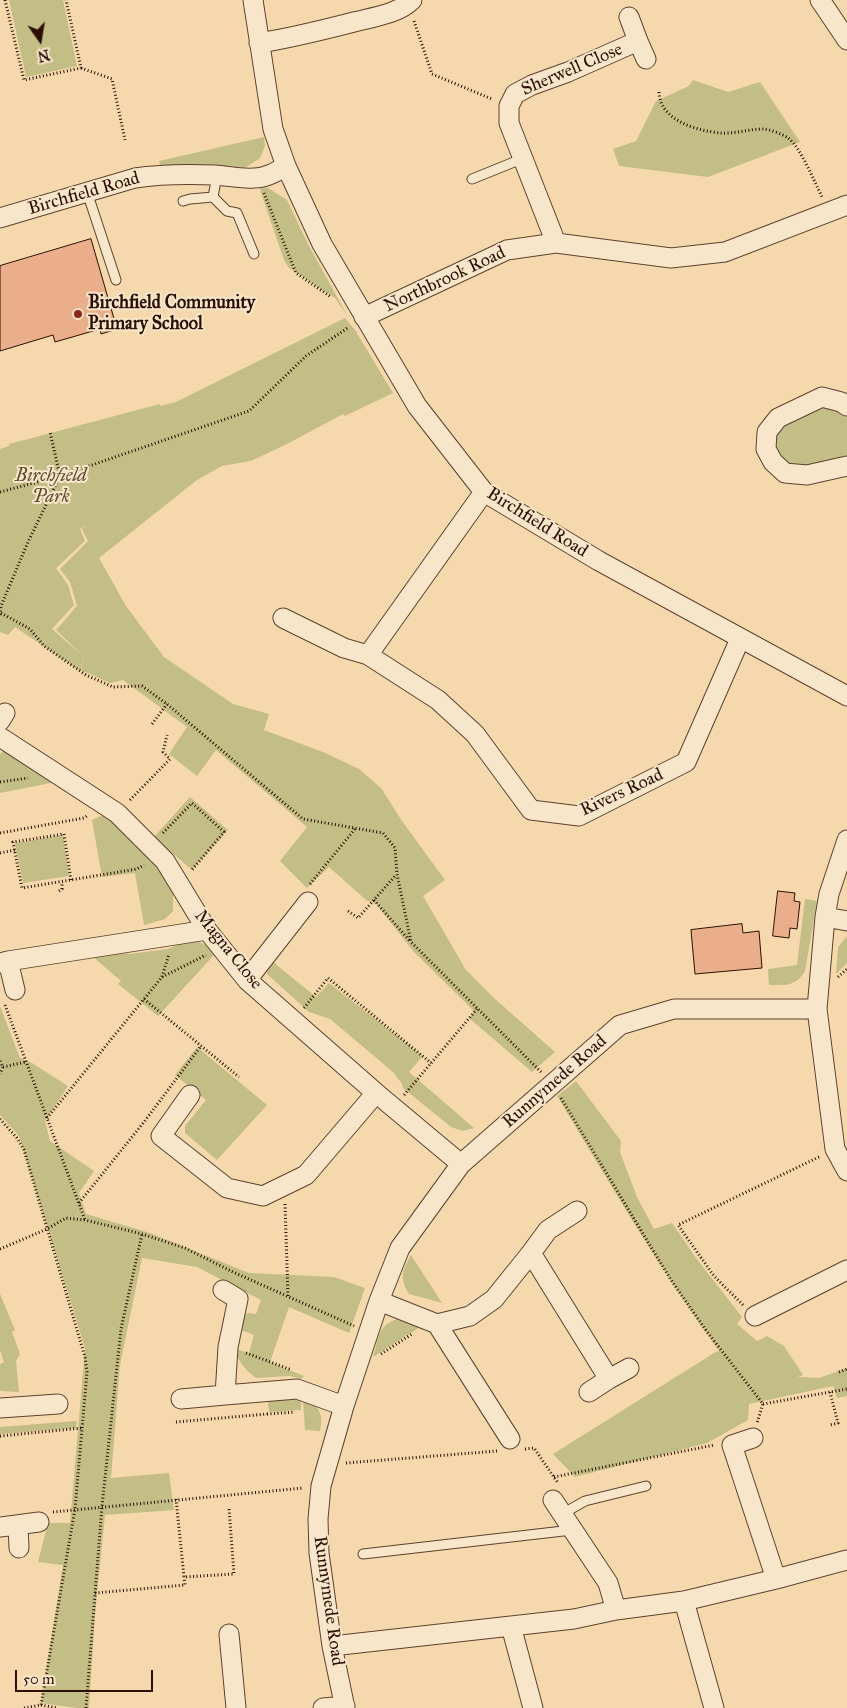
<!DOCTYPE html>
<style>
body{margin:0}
#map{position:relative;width:847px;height:1708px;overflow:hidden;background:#f5d9ad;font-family:"IM FELL Great Primer",serif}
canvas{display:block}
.north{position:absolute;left:15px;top:15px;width:50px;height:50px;-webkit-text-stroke:4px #f8e6ca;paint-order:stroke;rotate:167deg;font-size:14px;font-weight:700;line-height:20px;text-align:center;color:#2c0e02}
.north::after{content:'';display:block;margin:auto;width:18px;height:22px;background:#2c0e02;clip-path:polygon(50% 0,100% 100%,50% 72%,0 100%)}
.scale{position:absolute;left:15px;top:1670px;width:138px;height:22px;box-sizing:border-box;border:2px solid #2c0e02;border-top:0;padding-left:6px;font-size:15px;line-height:18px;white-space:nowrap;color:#2c0e02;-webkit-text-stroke:4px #f8e6ca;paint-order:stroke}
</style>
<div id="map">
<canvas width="847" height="1708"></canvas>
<div class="north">N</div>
<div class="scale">50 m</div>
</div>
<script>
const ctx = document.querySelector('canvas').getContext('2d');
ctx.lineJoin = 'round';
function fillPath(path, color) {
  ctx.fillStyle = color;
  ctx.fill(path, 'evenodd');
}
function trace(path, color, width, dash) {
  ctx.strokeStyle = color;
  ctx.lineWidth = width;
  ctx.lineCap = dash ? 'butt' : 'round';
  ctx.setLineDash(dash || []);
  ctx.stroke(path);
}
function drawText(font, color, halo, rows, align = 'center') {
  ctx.font = font + ' "IM FELL Great Primer",serif';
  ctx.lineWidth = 4;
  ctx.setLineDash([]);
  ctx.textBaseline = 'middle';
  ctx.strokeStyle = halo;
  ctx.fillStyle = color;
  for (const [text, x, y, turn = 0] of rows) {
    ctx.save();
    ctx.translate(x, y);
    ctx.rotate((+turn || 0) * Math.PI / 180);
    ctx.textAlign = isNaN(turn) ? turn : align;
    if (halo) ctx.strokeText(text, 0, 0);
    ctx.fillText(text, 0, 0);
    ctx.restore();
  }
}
const green = new Path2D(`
 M9 0H63L77 66 26 77Z
 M693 80 728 92 760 82 800 142 708 177 619 166 613 149 636 141 656 101 689 86Z
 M264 137 265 146 260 158 246 167 160 165 159 161Z
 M260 187 268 188 287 200 308 244 347 315 335 298 289 268 284 260 261 193Z
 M345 318 355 330 393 393 345 416 343 414 287 444 251 461 222 466 197 480 99 558 126 606 164 657 233 704 269 714 264 730 323 752 359 769 381 788 402 821 445 880 423 896 466 970 494 998 555 1052 532 1072 469 1018 474 1011 414 952 376 904 366 900 329 867 307 888 280 861 307 827 216 750 197 776 169 754 187 727 123 680 110 683 81 670 84 657 56 630 77 606 70 582 60 569 88 541 82 529 85 526 80 529 85 541 56 568 68 585 74 605 52 629 84 657 80 671 15 627 8 635 0 632V449L9 446V444L160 404V406L176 402Z
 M823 405 847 414V457L826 464 791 468 772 447 778 428 799 415Z
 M5 750 56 782 0 793V754Z
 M190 797 228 830 192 870 154 837Z
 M103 815 131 836 161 871 173 893V911L165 919 144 925 135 873 102 877 92 820Z
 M63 835 69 876 23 883 15 843Z
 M805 899 817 901 805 971C795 987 786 985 769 985L768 969 797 965Z
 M847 936V963L836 974 838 947Z
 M194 940 206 945 214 955 158 1016 118 984 121 981 92 956 120 951 129 954 168 949 185 941Z
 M273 962 316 997 329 983 423 1056 409 1072 474 1128 463 1131 451 1127 403 1088 402 1084 394 1073 373 1055 330 1019 309 1012 267 974 266 970Z
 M0 1006 20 1058 32 1063 68 1086 45 1121 50 1141 94 1171 79 1193 86 1214 150 1233 249 1273 334 1277 365 1288 349 1333 289 1307 270 1362 304 1376 301 1379 290 1376 256 1378C246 1370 237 1362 236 1349L249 1353 254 1335 239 1329 241 1317 248 1313 256 1314 261 1300 197 1267 142 1258 120 1365 111 1478 169 1473 174 1510 105 1515 95 1615 89 1708H76L41 1703 63 1565 38 1562 48 1523H70L85 1348 19 1136 0 1115Z
 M197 1047 267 1105 217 1160 185 1133V1126L206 1100 175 1075Z
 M576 1081 621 1141 620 1152 637 1197 654 1229 672 1223 696 1258 742 1317 737 1324 757 1341 767 1336 784 1346 803 1375 798 1377 819 1378 847 1368V1396L837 1398 833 1386 749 1404 748 1420 707 1443 575 1477 553 1454 714 1353 719 1351C660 1270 609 1182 557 1096Z
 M411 1255 442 1303 409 1294C399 1277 402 1271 411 1255Z
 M0 1294 15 1330 12 1332 20 1354 16 1361 19 1392 1 1391 0 1390V1364L4 1362 0 1350Z
 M405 1317 420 1327 373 1357C380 1333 378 1323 405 1317Z
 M267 1393 301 1395V1410L269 1412Z
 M303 1399C319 1404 324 1415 320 1431L305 1430Z
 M77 1421 76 1428 0 1434V1427Z`);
const building = new Path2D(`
 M91 239 117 329 101 334 100 329 55 342 53 335 0 351V266Z
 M778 891 795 893 794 901 800 902 797 929 790 928 789 938 773 936Z
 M742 924 743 933 759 931 762 968 695 974 691 930Z`);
const path = new Path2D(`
 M5 0 24 80 81 68 66 0
 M414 21 432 74 492 99
 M81 68 112 79 125 140
 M659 92C660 121 698 131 721 133 734 134 749 129 763 129 769 129 782 134 788 138 800 146 815 183 822 197
 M264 193 296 273 331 297
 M0 492 60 476 50 432
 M1 613 30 629 44 646 86 675 113 687 142 686 167 704 303 819 383 833 395 848 397 874 411 942 541 1072
 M0 615 1 606 28 542 60 476 249 411 306 356 349 327
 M152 724 167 704
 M0 782 28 778
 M130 800 170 759 163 752 167 735
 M0 833 84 818 88 815
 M163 833 192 803 224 832 191 871
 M0 853 15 850
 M71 880 64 834 13 842 22 888 137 869 144 865
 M310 884 355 829
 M59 891 62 889V882
 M374 900 410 941
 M348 911 358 918 396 875
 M162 977 206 955
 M838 977 847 969
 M144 999 239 1077
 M5 1005 85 1220
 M304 1008 328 978 431 1063
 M0 1061 3 1067 0 1074
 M3 1067 26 1062
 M404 1095 477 1009
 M561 1098 671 1280 708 1333 763 1404 757 1423
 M47 1118 162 977 169 954
 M0 1119 17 1138 24 1150 85 1357 87 1372 75 1509 41 1705 24 1708
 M79 1203 144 1122 201 1046
 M285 1204 288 1296
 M0 1249 47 1229 66 1218 85 1220 142 1234 185 1248 233 1272 354 1326
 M743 1305 714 1276 678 1225 821 1156
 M246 1353 292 1370
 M381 1354 412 1334
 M839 1372 847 1369
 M830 1392 838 1423 830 1425
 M763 1404 847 1389
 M267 1414 295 1412
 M176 1422 267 1414
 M0 1436 82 1428
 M525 1449 534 1448 558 1483
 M346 1463 497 1451
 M554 1477 714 1445
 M176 1499 184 1577 234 1574 229 1508
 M53 1512 303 1488
 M95 1593 185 1585 184 1577
 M41 1705 57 1708
 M86 1708 102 1506 121 1329 142 1234`);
const service = new Path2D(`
 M217 175 213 197 227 211 237 213 254 254
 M472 179 524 158
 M87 192 116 280
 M183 201 190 199 213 197
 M562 1514 585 1501 646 1486
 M363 1554 572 1530`);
const minor = new Path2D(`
 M253 0 273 129 286 166 322 244 417 406 484 492 599 561 847 696
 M820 0 847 40
 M638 41 646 59
 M259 43C291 38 323 30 354 22 373 17 398 14 412 0
 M0 218 135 178C161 174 189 174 215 175 228 176 241 179 254 178 266 178 276 172 286 166
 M556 243 509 123V106L515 94 532 85 568 72 638 41 629 17
 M364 317 507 250 556 243 671 258 725 252 847 205
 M847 406 841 402 822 397 778 418 767 432 766 449 773 462 785 473 807 475 847 466
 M484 492 368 655 438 700 475 734 531 810 579 816 686 762 740 639
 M283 618 344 648 368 655
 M0 721 5 713
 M0 737 117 813 165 861 207 930 247 980 376 1093 461 1164
 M847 840 829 894 825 917 817 1009 835 1149 847 1171
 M825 917 847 921
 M8 961 207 930
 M0 963 8 961 15 990
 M247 980 308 902
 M190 1095 161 1136 227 1188 263 1196 306 1175 376 1093
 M531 1253 609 1379 629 1368
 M223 1290 238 1299 228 1347 225 1395 297 1389 344 1406
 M379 1301 437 1324 470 1316 494 1299 531 1253 548 1230 577 1211
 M755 1316 847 1270
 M437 1324 510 1439
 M589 1392 609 1379
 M181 1399 225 1395
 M0 1408 58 1404
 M753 1438 732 1445 776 1579
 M553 1500 608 1583 616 1610
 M18 1525 19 1548
 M0 1527 39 1522
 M684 1601 714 1708
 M511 1626 533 1708
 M229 1634 236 1708
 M332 1646 574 1619 616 1610 684 1601 776 1579 847 1560
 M323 1708 345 1706
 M345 1708 332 1646 319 1553 318 1519 321 1486 344 1406 379 1301 400 1248 461 1164 620 1025 674 1009H817`);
const markers = [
 [78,314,5,"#8f2418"]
];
const streetNames = [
 ["Sherwell Close",572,70,-23],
 ["Birchfield Road",84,194,-16],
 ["Northbrook Road",445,280,-25],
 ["Birchfield Road",537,523,32],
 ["Rivers Road",622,793,-25],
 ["Magna Close",228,950,51],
 ["Runnymede Road",555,1082,-41],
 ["Runnymede Road",328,1601,82]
];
const poiNames = [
 ["Birchfield Community",88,304],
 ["Primary School",88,325]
];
const parkNames = [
 ["Birchfield",51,477],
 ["Park",51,498]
];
fillPath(green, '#c2be85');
fillPath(building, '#eaae8a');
trace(building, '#2c0e02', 1);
trace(service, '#5e412d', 11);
trace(minor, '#5e412d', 21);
trace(path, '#2c0e02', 3, [1, 2.5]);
trace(service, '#f8e6ca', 9);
trace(minor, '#f8e6ca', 19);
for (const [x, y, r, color] of markers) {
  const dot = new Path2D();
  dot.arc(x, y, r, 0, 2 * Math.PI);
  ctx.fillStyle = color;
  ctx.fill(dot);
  trace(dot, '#f8e6ca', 2);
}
drawText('18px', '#2c0e02', '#f8e6ca', streetNames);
drawText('bold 18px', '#2c0e02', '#f8e6ca', poiNames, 'left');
drawText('italic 18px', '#604c30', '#f8e6ca', parkNames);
</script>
